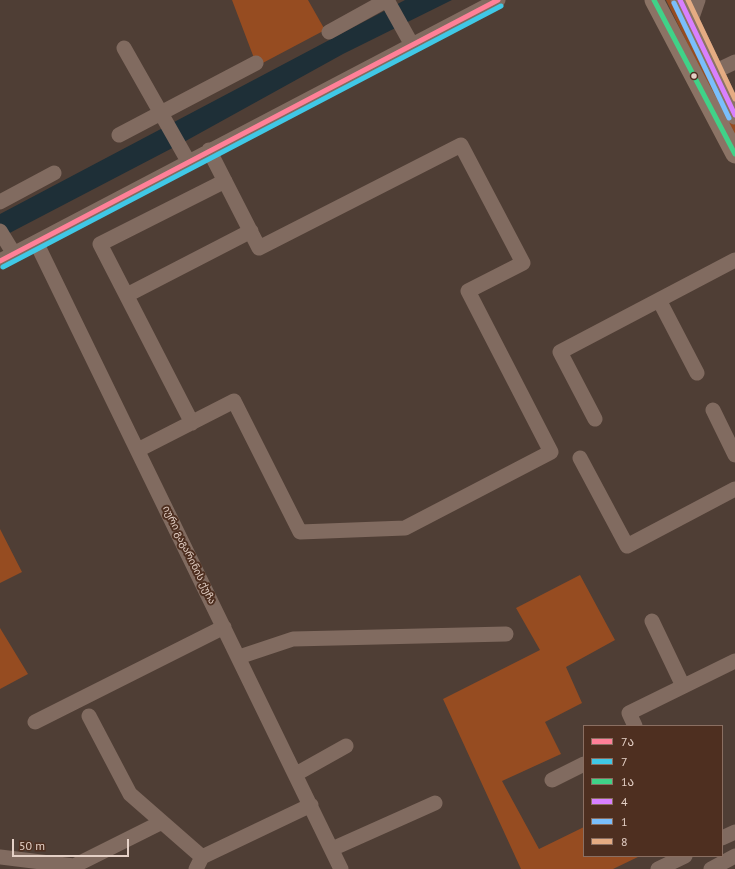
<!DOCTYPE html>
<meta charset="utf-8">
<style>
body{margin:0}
#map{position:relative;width:735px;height:869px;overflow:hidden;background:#4f3e35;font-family:"PT Sans","Noto Sans Georgian",sans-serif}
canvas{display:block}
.legend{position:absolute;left:583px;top:725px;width:140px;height:132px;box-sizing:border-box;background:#4e2f20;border:1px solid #8a6f62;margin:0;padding:5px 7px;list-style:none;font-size:12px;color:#e4d0c6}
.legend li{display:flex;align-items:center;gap:8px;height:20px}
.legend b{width:20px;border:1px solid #8a6f62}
.scale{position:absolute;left:12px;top:839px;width:117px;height:18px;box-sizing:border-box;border:2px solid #e4d0c6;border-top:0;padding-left:5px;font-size:12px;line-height:14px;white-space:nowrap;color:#e4d0c6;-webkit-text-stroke:3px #4e2f20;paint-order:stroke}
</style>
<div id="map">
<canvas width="735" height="869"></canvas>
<ul class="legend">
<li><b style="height:5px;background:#ff8098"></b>7ა</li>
<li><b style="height:5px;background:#40c8e6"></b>7</li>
<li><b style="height:5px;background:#40d288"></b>1ა</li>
<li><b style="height:5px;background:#d880ff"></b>4</li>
<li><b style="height:5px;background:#7abffc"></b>1</li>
<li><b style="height:5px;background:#e5ac83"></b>8</li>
</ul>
<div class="scale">50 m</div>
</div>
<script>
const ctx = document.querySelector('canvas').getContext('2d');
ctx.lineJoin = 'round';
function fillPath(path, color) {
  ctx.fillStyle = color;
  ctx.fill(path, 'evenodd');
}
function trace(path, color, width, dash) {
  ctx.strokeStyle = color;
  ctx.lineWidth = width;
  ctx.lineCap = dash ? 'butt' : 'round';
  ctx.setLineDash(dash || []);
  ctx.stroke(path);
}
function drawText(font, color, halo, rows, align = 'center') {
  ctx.font = font + ' "PT Sans","Noto Sans Georgian",sans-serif';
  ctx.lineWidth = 4;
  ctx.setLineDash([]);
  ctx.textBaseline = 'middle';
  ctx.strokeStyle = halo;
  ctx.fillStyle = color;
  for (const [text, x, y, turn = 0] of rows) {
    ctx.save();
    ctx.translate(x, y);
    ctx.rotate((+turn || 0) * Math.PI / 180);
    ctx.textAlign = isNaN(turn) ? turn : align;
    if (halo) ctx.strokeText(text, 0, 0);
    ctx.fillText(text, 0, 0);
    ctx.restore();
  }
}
const green = new Path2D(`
 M232 0H308L325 30 257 66Z
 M666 0H674L735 125V140Z
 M0 529 22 572 0 583Z
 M580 575 615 640 566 667 582 703 545 722 561 754 502 781 539 849 584 827V856H640L613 869H521L443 699 540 650 516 608Z
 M0 628 28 674 0 689Z`);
const water = new Path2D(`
 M405 0H452L343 54 182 143 0 238V214Z`);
const minor = new Path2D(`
 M387 0 412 45
 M690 23 698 0
 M329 32 387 0
 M124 48 188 161
 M714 72 735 62
 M119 135 256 63
 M0 202 54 173
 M0 231 14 254
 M36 242 341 869
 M0 261 498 0
 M127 295 251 231
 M659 300 697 373
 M713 410 735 455
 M595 419 560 352 735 260
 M192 423 100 244 225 181
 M138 450 234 401 300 532 405 528 551 452 468 291 523 263 461 145 259 248 209 150
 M580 458 627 546 735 489
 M652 621 683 686
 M239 657 293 639 506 634
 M89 716 130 794 202 857
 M35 722 224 627
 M635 726 629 713 735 661
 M296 774 346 746
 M552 780 584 764
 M722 838 735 832
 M332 849 435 803
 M0 857 74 866 162 822
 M196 869 202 857 311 805
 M658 869 685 856
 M711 869 735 856`);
const major = new Path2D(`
 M654 0 735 154
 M680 0 735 115`);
const bus1 = new Path2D(`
 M0 261 498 0`);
const bus2 = new Path2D(`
 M3 267 501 6`);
const bus3 = new Path2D(`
 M654 0 735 154`);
const bus4 = new Path2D(`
 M680 0 735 115`);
const bus5 = new Path2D(`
 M674 3 729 118`);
const bus6 = new Path2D(`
 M688 0 735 99`);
const markers = [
 [694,76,3.5,"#e4d0c6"]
];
const streetNames = [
 ["იური გაგარინის ქუჩა",189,555,64]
];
fillPath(green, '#964c21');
fillPath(water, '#1e2f37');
trace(minor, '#816b60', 15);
trace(major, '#8b7365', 19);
trace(bus1, '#ff8098', 5);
trace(bus2, '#40c8e6', 5);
trace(bus3, '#40d288', 5);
trace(bus4, '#d880ff', 5);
trace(bus5, '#7abffc', 5);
trace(bus6, '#e5ac83', 5);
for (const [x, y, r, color] of markers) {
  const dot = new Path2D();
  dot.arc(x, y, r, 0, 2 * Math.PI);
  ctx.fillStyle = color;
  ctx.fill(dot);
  trace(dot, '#4e2f20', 1.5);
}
drawText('10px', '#e4d0c6', '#4e2f20', streetNames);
</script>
